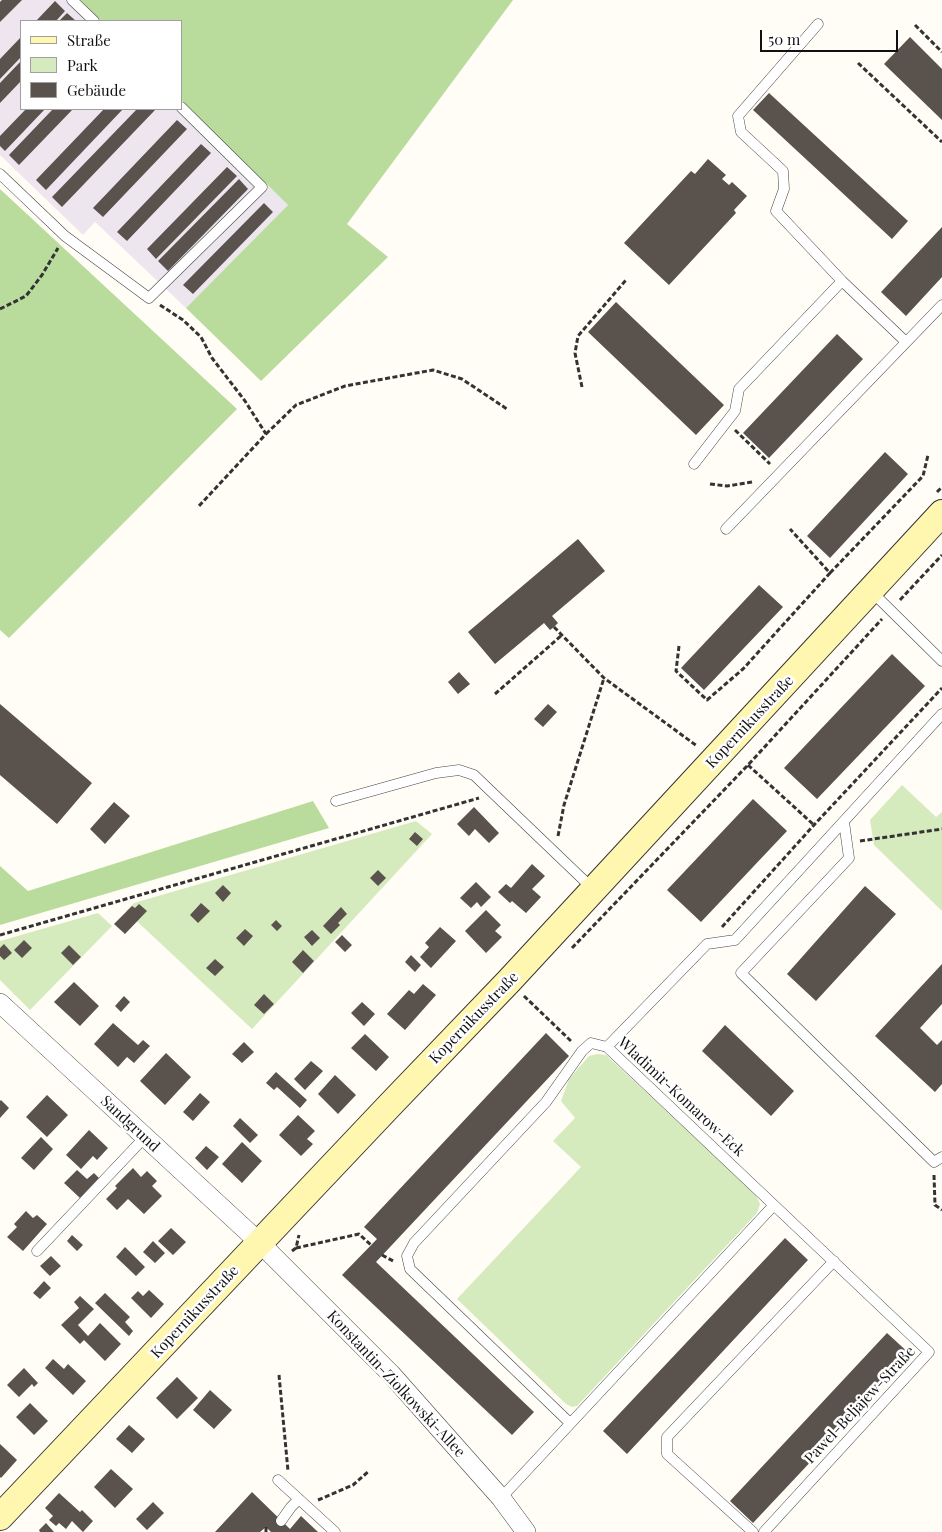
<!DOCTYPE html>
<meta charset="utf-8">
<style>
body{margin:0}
#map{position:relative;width:942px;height:1532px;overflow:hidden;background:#fffdf5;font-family:"Playfair Display",serif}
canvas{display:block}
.legend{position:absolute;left:20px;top:20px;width:162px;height:90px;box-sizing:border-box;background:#fff;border:1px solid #a0a0a0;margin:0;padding:6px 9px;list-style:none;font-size:15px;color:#111}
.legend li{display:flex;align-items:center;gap:10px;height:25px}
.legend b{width:25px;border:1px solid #a0a0a0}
.scale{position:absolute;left:760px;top:30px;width:138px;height:22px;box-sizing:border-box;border:2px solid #111;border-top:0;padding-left:6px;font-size:15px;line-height:18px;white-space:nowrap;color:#111;-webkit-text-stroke:4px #fff;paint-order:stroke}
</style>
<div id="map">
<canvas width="942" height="1532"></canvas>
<ul class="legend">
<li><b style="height:6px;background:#fff6b0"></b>Straße</li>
<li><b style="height:14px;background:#d5ebbd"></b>Park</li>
<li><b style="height:14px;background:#5a524d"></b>Gebäude</li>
</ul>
<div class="scale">50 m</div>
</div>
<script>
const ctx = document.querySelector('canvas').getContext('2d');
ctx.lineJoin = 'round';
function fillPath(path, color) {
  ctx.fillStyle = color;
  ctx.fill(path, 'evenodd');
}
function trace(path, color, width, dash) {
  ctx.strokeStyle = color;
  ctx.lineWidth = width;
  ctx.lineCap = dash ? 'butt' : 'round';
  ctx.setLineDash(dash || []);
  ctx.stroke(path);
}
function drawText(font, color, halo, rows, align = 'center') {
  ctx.font = font + ' "Playfair Display",serif';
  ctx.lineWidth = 5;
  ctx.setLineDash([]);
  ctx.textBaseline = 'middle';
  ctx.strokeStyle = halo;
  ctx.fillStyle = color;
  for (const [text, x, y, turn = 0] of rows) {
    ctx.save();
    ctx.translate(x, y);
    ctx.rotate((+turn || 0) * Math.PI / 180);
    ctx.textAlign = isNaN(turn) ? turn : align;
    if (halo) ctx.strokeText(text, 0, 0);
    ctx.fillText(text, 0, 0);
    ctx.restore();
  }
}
const industrial = new Path2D(`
 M0 0H80L101 21H21V109H181V100L288 205 186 308 95 222 83 235 0 155Z`);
const green = new Path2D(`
 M902 785 936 817 942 812V911L874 845 870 820Z
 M416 821 432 834 252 1029 126 911 134 903Z
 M98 913 112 926 30 1010 0 980V941Z
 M598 1054 606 1055 755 1193 760 1204 757 1213 577 1406 572 1407 566 1404 457 1299 581 1167 553 1141 575 1118 561 1101 569 1079 589 1056Z`);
const forest = new Path2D(`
 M80 0H513L347 224 388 257 261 381 186 308 288 205 181 100V21H101Z
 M0 189 237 409 9 638 0 630Z
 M313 801 329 828 0 925V866L28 891Z`);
const building = new Path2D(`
 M2 0H22L0 22V2Z
 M55 1 65 11 56 21H36Z
 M67 13 76 21H59Z
 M21 37V57L0 79V59Z
 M910 37 942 69V120L884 64Z
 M21 61V81L0 103V83Z
 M769 93 908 221 892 239 753 110Z
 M26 109H45L5 151 0 146V136Z
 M53 109H73L19 165 9 155Z
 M104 109H123L46 190 36 180Z
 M137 109H156L62 207 52 197Z
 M177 120 187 129 103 217 93 208Z
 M201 144 211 153 127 241 117 232Z
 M708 159 726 175 722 179 729 185 732 182 747 196 734 210 736 213 669 285 624 243 691 171 695 174Z
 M227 167 237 176 156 259 147 249Z
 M239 179 248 189 168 271 158 261Z
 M264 203 273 212 193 294 183 285Z
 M942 227V277L906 316 881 292Z
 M616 302 724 405 696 435 588 332Z
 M837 334 863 359 769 458 743 433Z
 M885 452 908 474 830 558 807 536Z
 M578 539 605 571 552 616 558 623 554 627 550 630 544 623 495 664 468 632Z
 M759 585 783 607 704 690 681 668Z
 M892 654 925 686 817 799 784 768Z
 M459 672 470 684 458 694 448 682Z
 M0 704 92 783 57 824 0 775Z
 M548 704 557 712 543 727 534 719Z
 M753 799 787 831 701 922 667 890Z
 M114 802 130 816 105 844 90 829Z
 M474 807 499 833 489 843 475 829 469 836 457 824Z
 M415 832 423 839 417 846 409 839Z
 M532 864 545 876 532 889 541 897 526 913 512 901 510 903 498 892 506 884 511 888Z
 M378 870 386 878 378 886 370 878Z
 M476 882 491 897 481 907 477 902 471 908 460 898Z
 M223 885 231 893 223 902 215 893Z
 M865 886 896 914 816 1001 787 974Z
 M201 903 210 911 198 923 190 915Z
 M139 904 147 911 125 934 114 924 132 906 135 908Z
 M341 907 347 914 338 923 340 925 331 934 323 926Z
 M486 910 501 925 495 931 502 937 486 953 465 931Z
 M276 920 282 926 277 931 271 925Z
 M440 927 456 941 431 968 420 957 429 947 425 943Z
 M245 929 253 936 244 946 236 938Z
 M312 930 320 938 312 946 304 937Z
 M342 935 352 945 345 952 335 942Z
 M24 940 32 948 22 958 14 950Z
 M4 944 12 953 4 960 0 956V948Z
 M69 945 81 957 73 965 61 953Z
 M303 950 314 961 303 973 292 962Z
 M411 955 421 965 415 972 405 962Z
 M215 959 224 967 215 976 206 968Z
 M942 964V1004L920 1028 937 1045 942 1040V1084L935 1092 875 1036Z
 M74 982 99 1006 80 1026 54 1002Z
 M423 984 436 995 405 1030 387 1014 409 990 414 994Z
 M264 994 274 1004 264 1014 254 1005Z
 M124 996 130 1002 121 1012 115 1006Z
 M362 1002 375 1014 364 1026 351 1013Z
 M113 1023 138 1045 143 1040 150 1046 134 1063 127 1057 118 1067 94 1044Z
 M725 1025 794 1091 771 1116 702 1051Z
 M546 1033 569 1056 376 1262 534 1412 512 1435 342 1275 377 1239 364 1227Z
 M365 1034 389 1057 376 1071 351 1048Z
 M244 1042 254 1052 242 1063 232 1054Z
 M166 1053 191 1077 165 1105 140 1081Z
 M311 1061 323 1071 305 1090 294 1079Z
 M276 1072 307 1100 300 1108 277 1087 274 1090 266 1083Z
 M335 1075 356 1095 338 1114 318 1094Z
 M200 1093 210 1102 193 1121 183 1112Z
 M47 1095 68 1115 47 1137 26 1117Z
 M1 1100 9 1108 0 1118V1101Z
 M298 1115 315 1131 307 1139 313 1144 301 1156 279 1135Z
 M240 1118 258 1135 250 1143 233 1126Z
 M89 1130 108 1148 97 1160 93 1156 81 1169 66 1155Z
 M41 1137 53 1149 34 1170 21 1158Z
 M242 1142 262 1161 242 1183 222 1164Z
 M206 1146 219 1157 207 1170 195 1158Z
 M133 1168 141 1177 147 1171 157 1181 152 1186 162 1196 144 1214 128 1199 117 1210 106 1199 117 1188 115 1186Z
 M77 1170 87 1179 94 1173 99 1178 80 1198 64 1183Z
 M26 1211 33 1218 37 1215 47 1224 23 1251 7 1237 17 1227 14 1224Z
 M171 1228 186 1242 173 1255 158 1241Z
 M72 1235 83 1245 77 1251 67 1241Z
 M785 1238 808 1260 627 1454 603 1431Z
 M153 1241 165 1253 155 1263 143 1252Z
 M125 1247 145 1267 136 1276 116 1257Z
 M51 1256 61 1266 50 1276 40 1266Z
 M44 1281 51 1288 40 1299 33 1293Z
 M149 1290 164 1304 151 1318 131 1298 138 1291 143 1296Z
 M105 1293 130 1317 125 1322 133 1331 129 1336 95 1303Z
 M80 1296 94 1309 78 1325 88 1336 100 1323 121 1344 105 1361 84 1340 80 1344 61 1325 79 1308 74 1302Z
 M887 1333 911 1355 753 1523 730 1501Z
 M53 1359 64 1369 68 1364 86 1381 73 1395 45 1368Z
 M24 1368 38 1383 34 1387 32 1384 19 1397 7 1385Z
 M177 1377 198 1398 177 1419 156 1398Z
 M210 1390 232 1410 214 1429 193 1410Z
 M30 1403 48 1421 34 1435 16 1417Z
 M129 1425 145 1439 132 1453 116 1439Z
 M0 1444 17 1460 1 1478 0 1477Z
 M111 1469 133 1489 115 1508 94 1487Z
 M252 1492 290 1529 301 1516 318 1532H271L266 1527 260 1532H215Z
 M59 1493 80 1512 82 1510 93 1521 83 1532 72 1521 66 1529 59 1523 56 1526 49 1520 53 1516 45 1508Z
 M153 1502 164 1513 147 1530 136 1519Z
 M46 1523 54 1532H40L39 1530Z`);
const path = new Path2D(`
 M915 25 942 52
 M858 63 942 142
 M160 305 183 320 201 337 212 358 245 401 266 434 198 507
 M0 309 26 296 42 275 58 248
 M582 387 575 353 578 336 626 280
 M735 430 770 464
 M266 434 296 405 345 386 433 370 462 379 507 409
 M710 484 727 486 752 482
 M937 492 942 487
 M830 573 923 476 928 455
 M900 600 942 555
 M554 627 604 678 697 746
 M679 646 676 671 707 700 743 669 830 573 790 529
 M495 694 562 635
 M748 765 814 825
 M558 836 564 805 604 678
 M860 841 942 829
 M722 927 814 825 942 688
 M0 935 479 798
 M572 948 748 765 882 619
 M524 996 572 1042
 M934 1175 935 1205 942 1210
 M296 1248 359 1234 371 1245
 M292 1251 296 1248 299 1235
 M382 1255 395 1262
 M279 1375 288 1471
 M318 1500 353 1485 369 1471
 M266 1527V1532`);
const service = new Path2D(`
 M72 0 94 21
 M818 24 738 116 741 132 783 171 784 189 776 211 842 281 906 342
 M0 174 65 236 149 298 262 187 181 107
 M694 464 735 411 739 389 842 281
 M726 529 942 305
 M871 591 942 661
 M336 801 436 773 459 770 474 775 593 889
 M844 822 849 858 741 973 934 1162 942 1157
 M607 1047 707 944 735 940 942 714
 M37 1251 145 1137
 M570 1423 410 1269 407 1256 414 1243 546 1102 582 1051 591 1043 607 1047 929 1352 764 1532
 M278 1480 335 1532
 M501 1498 774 1205
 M281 1521 291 1507 299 1499
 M753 1532 667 1454V1437L834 1261`);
const minor = new Path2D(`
 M0 1003 260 1243 391 1374 501 1498 526 1532`);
const secondary = new Path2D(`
 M0 1517 390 1105 509 981 942 513`);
const streetNames = [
 ["Kopernikusstraße",750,722,-47],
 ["Kopernikusstraße",474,1018,-46],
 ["Wladimir-Komarow-Eck",681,1097,43],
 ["Sandgrund",130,1124,43],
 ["Kopernikusstraße",195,1312,-47],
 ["Konstantin-Ziolkowski-Allee",396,1384,47],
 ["Pawel-Beljajew-Straße",860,1405,-47]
];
fillPath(industrial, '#eee6ef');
fillPath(green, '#d5ebbd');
fillPath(forest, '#b9dc9c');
fillPath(building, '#5a524d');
trace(service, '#444', 11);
trace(minor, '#444', 20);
trace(secondary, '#333', 28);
trace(path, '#333', 3, [5, 2.5]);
trace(service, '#fff', 10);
trace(minor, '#fff', 19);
trace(secondary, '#fff6b0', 26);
drawText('15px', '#111', '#fff', streetNames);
</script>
